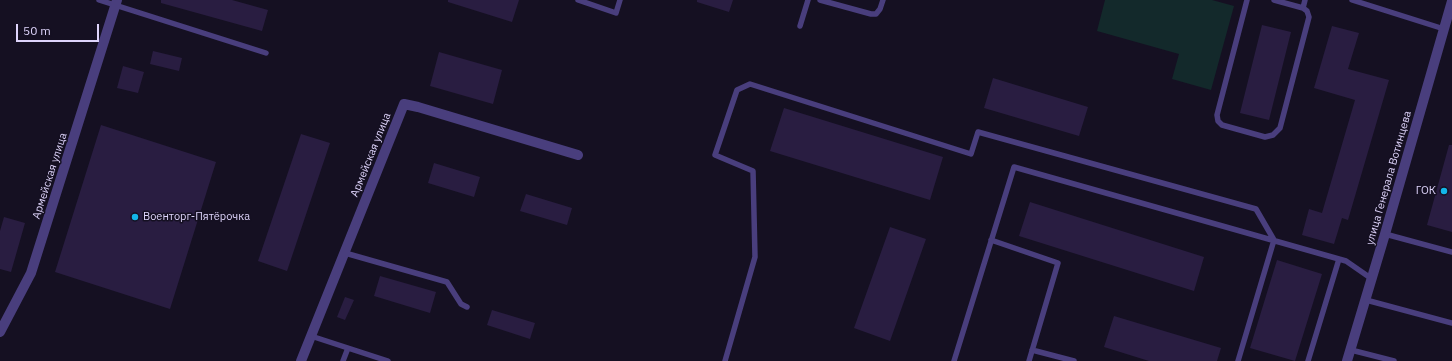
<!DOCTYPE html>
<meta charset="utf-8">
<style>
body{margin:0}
#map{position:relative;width:1452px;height:361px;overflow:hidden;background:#151022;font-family:"IBM Plex Sans",sans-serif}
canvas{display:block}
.scale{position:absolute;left:16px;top:24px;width:83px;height:18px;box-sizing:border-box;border:2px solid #ded4fb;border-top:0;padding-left:5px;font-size:12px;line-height:14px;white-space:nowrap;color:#ded4fb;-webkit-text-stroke:3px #151022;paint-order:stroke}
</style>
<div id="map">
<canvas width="1452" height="361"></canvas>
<div class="scale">50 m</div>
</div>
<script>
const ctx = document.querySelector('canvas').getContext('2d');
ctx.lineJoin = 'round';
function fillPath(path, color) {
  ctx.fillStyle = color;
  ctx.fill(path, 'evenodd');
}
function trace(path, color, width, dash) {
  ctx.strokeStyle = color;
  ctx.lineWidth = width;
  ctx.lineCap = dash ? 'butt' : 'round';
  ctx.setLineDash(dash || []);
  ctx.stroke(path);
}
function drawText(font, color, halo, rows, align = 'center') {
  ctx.font = font + ' "IBM Plex Sans",sans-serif';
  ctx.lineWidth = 3;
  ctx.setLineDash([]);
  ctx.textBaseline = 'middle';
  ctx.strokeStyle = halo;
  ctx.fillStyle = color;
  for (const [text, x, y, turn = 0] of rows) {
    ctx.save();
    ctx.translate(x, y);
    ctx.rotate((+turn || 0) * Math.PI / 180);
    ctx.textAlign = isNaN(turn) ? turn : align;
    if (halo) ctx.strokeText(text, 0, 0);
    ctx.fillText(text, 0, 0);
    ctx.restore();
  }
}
const green = new Path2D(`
 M1105 0H1212L1234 6 1211 90 1172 79 1179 54 1097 31Z`);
const building = new Path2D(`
 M161 0H232L268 10 262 31 161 3Z
 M448 0H519L512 22 448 2Z
 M697 0H733L729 12 697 2Z
 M1262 25 1291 32 1269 120 1240 113Z
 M1332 26 1359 33 1348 69 1389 80 1348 220 1342 218 1334 244 1302 235 1309 209 1322 213 1355 100 1314 88Z
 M153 51 182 58 179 71 150 64Z
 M439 52 502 70 493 104 430 86Z
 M123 66 144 72 138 93 117 88Z
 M993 78 1088 107 1079 136 984 108Z
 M784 108 943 157 930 200 770 151Z
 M101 125 216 162 170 309 55 272Z
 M301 134 330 143 287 271 258 261Z
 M1449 145H1452V232L1427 225Z
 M434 163 480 177 474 197 428 183Z
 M526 194 572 208 567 225 520 211Z
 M1030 202 1204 257 1194 291 1019 236Z
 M4 217 25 223 11 272 0 269V231Z
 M890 227 926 239 890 341 854 328Z
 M1277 260 1322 274 1295 361 1250 348Z
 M380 276 436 292 430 313 374 296Z
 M345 297 354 300 345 320 337 317Z
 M492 310 535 323 530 339 487 325Z
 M1114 316 1221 348 1217 361H1149L1104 347Z`);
const service = new Path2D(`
 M99 0 266 53
 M578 0 616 13 620 0
 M820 0 871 14H876L880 9 883 0
 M1247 0 1217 115 1218 121 1222 125 1265 137 1273 135 1280 128 1309 17 1307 11 1303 8
 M1274 0 1303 8 1305 0
 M1352 0 1444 29
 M800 26 808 0
 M1385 234 1452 252
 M991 240 1058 263 1029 361
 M345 253 447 282 461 304 467 307
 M1366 300 1452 323
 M311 336 388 361
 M1032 350 1074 361
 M1351 350 1394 361
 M343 361 348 348
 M725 361 755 257 753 171 715 155 737 90 750 84 971 154 978 132 1256 209 1274 240 1238 361
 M954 361 1014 167 1346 261 1372 279
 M1308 361 1339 259`);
const minor = new Path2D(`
 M0 332 31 273 117 0
 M301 361 404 104 418 107 578 155
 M1347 361 1385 234 1452 1`);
const markers = [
 [1444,191,4,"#13b6e8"],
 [135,217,4,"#13b6e8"]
];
const streetNames = [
 ["Армейская улица",371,155,-68],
 ["Армейская улица",50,176,-72],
 ["улица Генерала Вотинцева",1389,178,-74]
];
const poiNames = [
 ["ГОК",1436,191],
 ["Военторг-Пятёрочка",143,217,"left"]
];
fillPath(green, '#13292b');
fillPath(building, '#291d41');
trace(service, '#493e7d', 5.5);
trace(minor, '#493e7d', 10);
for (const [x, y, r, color] of markers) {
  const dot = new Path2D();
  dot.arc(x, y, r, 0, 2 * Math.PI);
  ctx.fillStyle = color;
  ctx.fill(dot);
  trace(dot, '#151022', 1.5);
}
drawText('11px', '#ded4fb', '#151022', streetNames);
drawText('11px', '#ded4fb', '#151022', poiNames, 'right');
</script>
